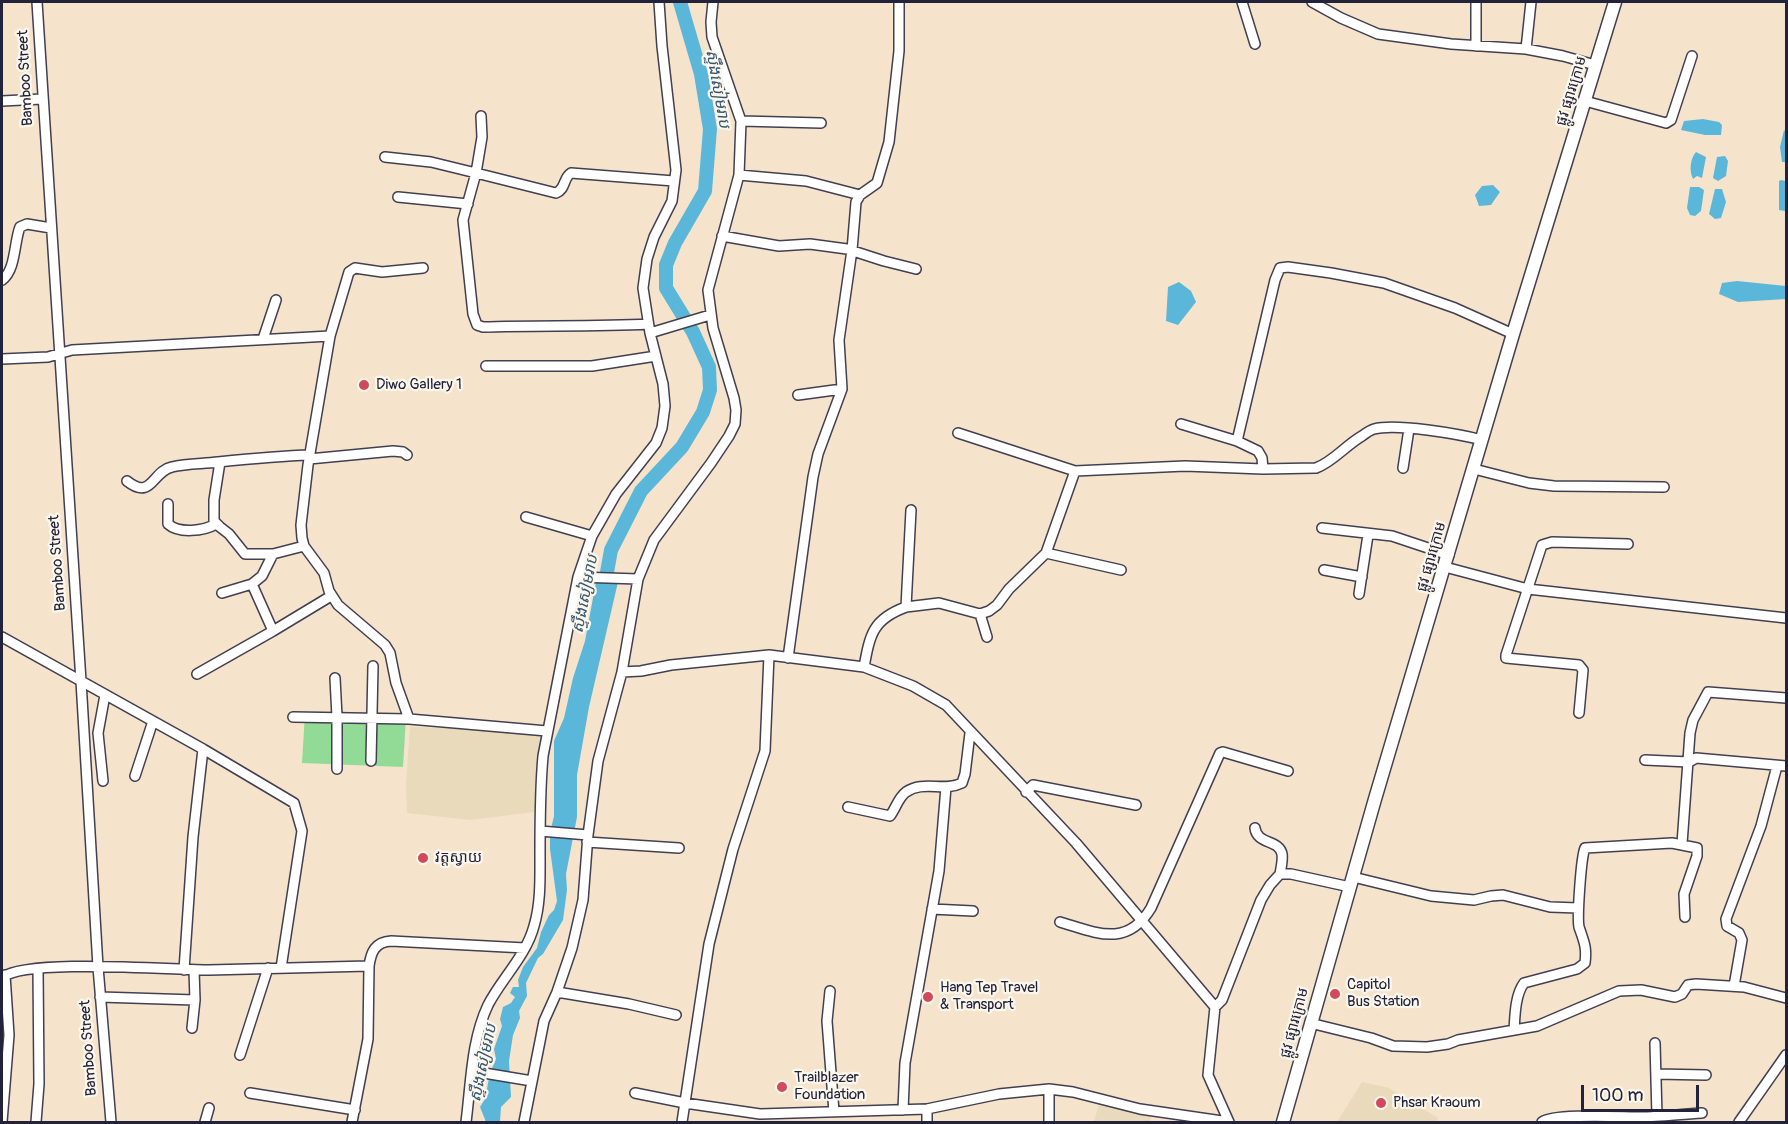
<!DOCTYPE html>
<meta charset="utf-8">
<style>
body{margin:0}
#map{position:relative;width:1788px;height:1124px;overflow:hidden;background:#f5e4cb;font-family:Pangolin,sans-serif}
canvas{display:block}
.frame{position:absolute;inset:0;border:3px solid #22223b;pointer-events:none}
.scale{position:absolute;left:1581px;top:1085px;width:118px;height:27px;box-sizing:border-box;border:3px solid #22223b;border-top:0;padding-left:8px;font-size:18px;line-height:21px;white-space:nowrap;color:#22223b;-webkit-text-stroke:4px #fbf7ec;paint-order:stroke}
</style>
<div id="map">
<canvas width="1788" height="1124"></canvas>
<div class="frame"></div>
<div class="scale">100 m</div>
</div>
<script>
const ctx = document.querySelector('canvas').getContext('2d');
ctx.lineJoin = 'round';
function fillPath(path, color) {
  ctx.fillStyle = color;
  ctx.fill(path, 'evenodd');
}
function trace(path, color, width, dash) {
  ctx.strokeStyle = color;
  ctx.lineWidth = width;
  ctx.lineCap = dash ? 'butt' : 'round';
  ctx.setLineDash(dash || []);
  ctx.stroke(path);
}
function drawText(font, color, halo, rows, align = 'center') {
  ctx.font = font + ' Pangolin,"Noto Sans Khmer",sans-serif';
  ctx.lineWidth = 4.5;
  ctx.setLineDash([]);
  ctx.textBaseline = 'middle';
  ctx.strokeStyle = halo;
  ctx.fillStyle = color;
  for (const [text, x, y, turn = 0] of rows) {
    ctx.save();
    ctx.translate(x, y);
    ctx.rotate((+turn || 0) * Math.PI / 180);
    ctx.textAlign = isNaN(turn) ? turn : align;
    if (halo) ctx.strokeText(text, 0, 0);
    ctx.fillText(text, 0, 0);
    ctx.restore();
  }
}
const built = new Path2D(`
 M410 727 544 731 542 811 470 820 407 813 406 784Z
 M1362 1082 1389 1088 1438 1118 1436 1122H1337Z
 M1100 1100 1153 1110 1150 1122H1094Z`);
const green = new Path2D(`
 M305 713 406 718 403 767 302 763Z`);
const water = new Path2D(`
 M1703 119 1719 122 1722 125 1721 135H1705L1681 130 1684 121Z
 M1784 130 1786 132V162H1782L1780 147Z
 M1696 152 1706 157 1702 178 1697 176 1693 179C1689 171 1690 159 1696 152Z
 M1725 156 1728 161 1726 176 1718 181 1713 178 1717 157Z
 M1781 180 1786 181 1785 211 1779 210V181Z
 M1493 185 1500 192 1491 205 1479 206 1475 195 1482 186Z
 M1690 187H1699L1704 190 1701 211 1695 216 1690 215 1687 208Z
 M1715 189H1722L1726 202 1721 218 1715 219 1709 214Z
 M1737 281 1786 286V299L1738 302 1719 294 1722 283Z
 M1179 282 1191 291 1196 302 1178 325 1166 321 1168 287Z
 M596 582H618L589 707 577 775V817L566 874 567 890 563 920 543 954 538 958 526 983 527 996 519 1011 520 1018 513 1035 509 1061 511 1097 501 1107 500 1122H486L480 1107 485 1099 490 1073 496 1059 494 1049 502 1026 500 1019 503 1007 511 1003 515 997 510 993 513 987H519L518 980 523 967 537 948 541 932 549 915 554 910 557 901 550 849V833L554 816V741L564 718 573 678 585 641Z`);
const river = new Path2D(`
 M604 589 611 550 641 491 682 447 703 412 710 390 709 367 693 332 666 288V265L675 243 705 191 710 129 701 74 680 2`);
const minor = new Path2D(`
 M37 2 81 681 98 967 111 1122
 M1242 2 1255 44
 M1312 2 1341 18 1378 34 1451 44 1526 49 1563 56 1595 65
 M1476 46V2
 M1526 49 1531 2
 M2 101 42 99
 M1585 101 1666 123 1671 120 1692 56
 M741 121 821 123
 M385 157 431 162 476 173 482 137 481 116
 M739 175 806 181 860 195
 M398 197 468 204
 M722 236 779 246 810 244 847 249 884 261 916 269
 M2 280C16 270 14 242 20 227L27 224 51 228
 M648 324C593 327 538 325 483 327L477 325 473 314 463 220 476 173 556 193C566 189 563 178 571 173L674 181
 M650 333 710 315
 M263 339 276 300
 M2 359 48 357 72 350 330 336
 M486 366H592L656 356
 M798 395 842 389
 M1181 424 1237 441 1258 451 1262 458 1263 469
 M958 433 1075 471
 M1237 441 1275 280 1280 268 1288 267 1331 273 1384 283 1455 308 1513 334
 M309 459 393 451 403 452 407 455
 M220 462 214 500V521L220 527 229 534 245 554H273L304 546
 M1403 468 1409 429
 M1474 469 1529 483 1554 486 1664 487
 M127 481C152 501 152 471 172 467 187 463 203 464 218 462 248 459 279 456 310 455
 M168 504V524C179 534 204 531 216 524
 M526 517 592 536
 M1322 528 1392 536 1449 555
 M1046 553 1121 570
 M1445 567 1528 589 1786 618
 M1324 570 1362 577
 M578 577 638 579
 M252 584 273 631
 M222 593 252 584 262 576 273 554
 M1359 594 1368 535
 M906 607 939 603 980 614 987 637
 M980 614 989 611 997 605 1009 589 1046 553 1075 471 1185 466 1263 469 1316 468C1333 462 1346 445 1362 436 1366 433 1370 430 1374 429 1396 423 1459 434 1482 440
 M2 637 203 749 294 803 302 831 281 968
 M788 658 813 477 818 454 842 389 839 340 852 250 856 202 860 195 877 183 889 142 899 51V2
 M864 667C870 634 873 619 906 607L911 510
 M622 672 641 671 671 665 769 655 864 667 913 686 946 705 1076 843 1215 1007 1208 1075 1229 1122
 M197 674 273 631 331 596
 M335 678 337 717V769
 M1579 713 1583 670 1579 665 1506 658V655L1542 545 1552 542 1628 544
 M293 717 409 719 547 731
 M409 719 396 683 390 653 385 645 338 605 329 591 324 573 304 546 302 538 301 525 308 465 330 336 349 272 355 268 382 272 423 268
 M1645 760 1689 762 1696 758 1786 766
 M371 761 373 666
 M135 776 153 721
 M103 781 98 733 105 695
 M1026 792 1033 785 1136 805
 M848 807 890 816C896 808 898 798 906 792 923 780 944 792 962 783L965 774 970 733
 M1255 828C1257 845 1279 839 1282 854 1283 860 1281 868 1280 874
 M540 831 588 835
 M587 842 679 848
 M1682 844 1690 733 1693 720 1708 692 1786 698
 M1353 877 1431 896 1474 900 1491 896 1503 895 1550 907 1578 908
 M932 909 973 911
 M1060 922C1097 933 1127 948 1151 908L1220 753 1223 752 1288 771
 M184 970 193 837 203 749
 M2 978C23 958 173 970 209 970 262 969 315 967 369 966
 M1734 986 1742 940 1739 933 1727 926 1726 919 1761 826 1777 766
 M830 991 827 1021 834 1112
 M557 992 629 1004 676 1015
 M100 997 195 1000
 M1215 1007 1222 1000 1261 900 1270 885 1280 874H1291L1350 887
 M1310 1023 1371 1038 1393 1046 1427 1047 1448 1044 1458 1040 1537 1026 1619 991 1641 990 1675 997 1682 994 1688 985 1696 984 1744 987 1786 998
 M192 1028 195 1000 194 970
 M1514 1030C1515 1016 1515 995 1524 983L1577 969 1585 963C1587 947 1584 942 1579 927 1577 917 1581 857 1585 848L1672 843 1697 848V856L1684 894 1685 917
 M1655 1043 1657 1116
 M240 1055 268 968
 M472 1071 532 1081
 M1656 1074 1706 1075
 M1049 1089V1122
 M250 1093 355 1110
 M635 1093 685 1103 760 1114 927 1109 999 1094 1049 1089 1073 1092 1140 1109 1229 1122
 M927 1109V1122
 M903 1110 905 1063 939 871 946 787
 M2 1122 9 1035 5 975
 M36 1122 39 1084 38 969
 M205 1122 209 1108
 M352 1122 368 1039 369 966C371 952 375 942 391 941L525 948
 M466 1122C471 1084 471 1041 488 1005 502 978 526 956 534 926 541 903 540 877 540 853 540 820 540 789 543 756L578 577 592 536 616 494 656 443 662 428 665 406 663 384 650 333 643 288 647 259 654 237 672 201 676 170 662 46 659 2
 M524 1122 544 1021 557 992 572 948 583 900 588 835 598 761 622 672 638 579 654 540 711 463 729 436 735 424 736 410 734 398 713 328 708 290 739 175 741 121 712 37 711 22 713 2
 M682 1122 709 944 733 849 765 751 769 655
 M1542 1122C1554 1113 1621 1117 1640 1117 1661 1117 1681 1114 1702 1113
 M1739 1122 1786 1055`);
const major = new Path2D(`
 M1283 1122 1375 799 1513 334 1615 2`);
const markers = [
 [364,385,6,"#d1495b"],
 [423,858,6,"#d1495b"],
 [1335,994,6,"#d1495b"],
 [928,997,6,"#d1495b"],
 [782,1087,6,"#d1495b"],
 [1381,1103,6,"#d1495b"]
];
const streetNames = [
 ["Bamboo Street",26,78,-93],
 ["ផ្លូវ ផ្សារក្រោម",1572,91,-73],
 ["ផ្លូវ ផ្សារក្រោម",1432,557,-74],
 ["Bamboo Street",58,563,-94],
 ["ផ្លូវ ផ្សារក្រោម",1295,1023,-75],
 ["Bamboo Street",89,1048,-94]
];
const poiNames = [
 ["Diwo Gallery 1",376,385],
 ["វត្តស្វាយ",435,858],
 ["Capitol",1347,985],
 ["Bus Station",1347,1002],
 ["Hang Tep Travel",940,988],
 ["& Transport",940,1005],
 ["Trailblazer",794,1078],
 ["Foundation",794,1095],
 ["Phsar Kraoum",1393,1103]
];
const waterNames = [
 ["ស្ទឹងសៀមរាប",717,89,80],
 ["ស្ទឹងសៀមរាប",586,594,-79],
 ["ស្ទឹងសៀមរាប",484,1063,-78]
];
fillPath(built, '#e8daba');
fillPath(green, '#91db97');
fillPath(water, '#5bb7d9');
trace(river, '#5bb7d9', 14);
trace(minor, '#423f51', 12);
trace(major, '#423f51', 15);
trace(minor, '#fff', 9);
trace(major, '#fff', 12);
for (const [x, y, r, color] of markers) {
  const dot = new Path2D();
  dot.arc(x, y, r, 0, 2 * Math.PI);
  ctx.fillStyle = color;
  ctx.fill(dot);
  trace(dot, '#fbf7ec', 2);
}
drawText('15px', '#22223b', '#fbf7ec', streetNames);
drawText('15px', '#22223b', '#fbf7ec', poiNames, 'left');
drawText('italic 16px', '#365672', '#fbf7ec', waterNames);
</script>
